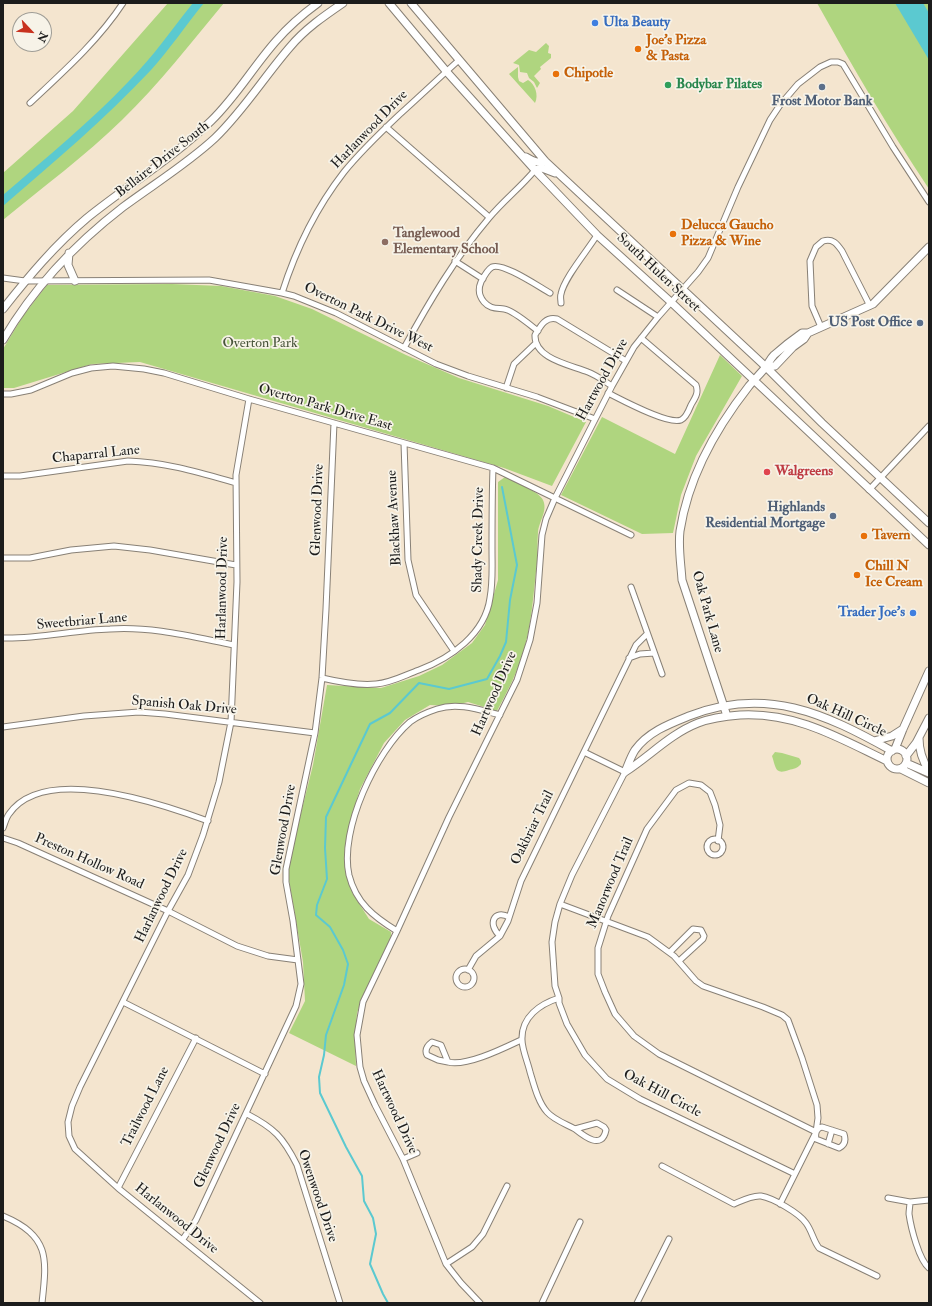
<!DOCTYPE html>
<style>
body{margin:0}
#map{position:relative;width:932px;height:1306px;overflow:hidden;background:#f4e5cf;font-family:"IM FELL Double Pica",serif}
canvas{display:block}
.frame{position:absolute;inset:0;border:4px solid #1c1c1c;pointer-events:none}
.north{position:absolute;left:12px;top:12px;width:40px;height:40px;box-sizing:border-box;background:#f7f3e8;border:1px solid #9f9d96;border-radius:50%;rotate:116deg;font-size:11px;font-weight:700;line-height:16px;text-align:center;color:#1c1c1c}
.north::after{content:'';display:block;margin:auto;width:14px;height:18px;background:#c8321e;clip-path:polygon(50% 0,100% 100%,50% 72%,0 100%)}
</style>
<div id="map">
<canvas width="932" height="1306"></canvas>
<div class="frame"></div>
<div class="north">N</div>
</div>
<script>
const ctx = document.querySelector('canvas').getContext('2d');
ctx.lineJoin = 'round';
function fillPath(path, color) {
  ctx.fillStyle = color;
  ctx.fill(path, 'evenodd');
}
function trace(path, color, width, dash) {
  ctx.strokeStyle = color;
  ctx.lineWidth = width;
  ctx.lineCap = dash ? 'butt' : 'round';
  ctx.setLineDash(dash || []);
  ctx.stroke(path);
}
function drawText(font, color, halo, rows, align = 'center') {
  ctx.font = font + ' "IM FELL Double Pica",serif';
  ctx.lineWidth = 3.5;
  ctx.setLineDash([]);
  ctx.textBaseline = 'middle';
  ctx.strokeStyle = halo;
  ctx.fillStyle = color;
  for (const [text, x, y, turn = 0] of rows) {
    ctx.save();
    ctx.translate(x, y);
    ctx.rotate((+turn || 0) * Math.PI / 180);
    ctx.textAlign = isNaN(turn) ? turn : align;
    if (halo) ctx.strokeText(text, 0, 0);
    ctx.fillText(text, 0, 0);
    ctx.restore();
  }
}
const green = new Path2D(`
 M168 3H224C191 43 159 84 122 120 85 156 43 187 3 220V173L73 111Z
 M817 3H929V189C889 129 852 66 817 3Z
 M546 43 549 46 548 53 551 54V58L540 67 541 69 534 76 540 83 537 88 534 82 529 78 527 73 520 72 519 65 513 63 529 50 536 52Z
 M518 67V77L519 81 523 83 528 80C535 84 539 95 535 103L509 74Z
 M172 284 221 286 275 296 312 309 406 355 459 378 548 406 586 422 552 486 504 468 140 362 92 364 14 388H3V349L23 316 47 285Z
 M720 355 742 376 696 456 681 495 673 533 642 534 561 495 602 417 675 454Z
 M505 477C514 482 539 491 543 500 548 511 539 521 538 532 537 542 538 553 537 563 533 595 532 628 521 659 515 677 506 694 497 711L468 702 451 706 430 705 405 720 384 743 360 789 351 819 345 845V869L353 894 369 919 391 932V937L363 996 357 1013 355 1038 356 1066 289 1033 305 1001 303 962 287 869 313 765 327 685 381 688 419 676 442 665 472 643 485 625 498 580V482Z
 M775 752 782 753 799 758 801 761V764C798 768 793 769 789 770 775 775 776 768 772 756Z`);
const water = new Path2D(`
 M193 3H204C186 25 170 49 151 70 105 119 54 162 3 206V195C46 158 90 122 129 81 153 57 172 29 193 3Z
 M895 3H923L929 13V60Z`);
const stream = new Path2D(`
 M388 1303 383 1294 370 1264 376 1234 373 1218 364 1201 362 1176 346 1147 320 1093 319 1077 324 1055 326 1035 344 985 348 964 343 950 330 927 316 915 317 905 327 879 325 848 326 817 370 724 390 713 419 683 449 689 487 679 500 656 506 642 510 600 517 565 502 487`);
const street = new Path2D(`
 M30 103C63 72 98 41 123 3
 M386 127 489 217
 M455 261 483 279
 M3 278 25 281 209 280 282 293 294 296 336 313 436 364 468 376 537 397 595 419
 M617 290 658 317
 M282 293C296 249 316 208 344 172 361 151 380 133 399 115 419 97 439 78 459 60
 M561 303C561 300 560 297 561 294 564 278 588 250 597 235
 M821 327 812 306 810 261 816 247 823 241C833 238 837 244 842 251L870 306
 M538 331C530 325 513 310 504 309 496 308 490 309 484 302 479 296 478 289 481 282 483 278 487 270 492 267 503 262 539 287 550 293
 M404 348C429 302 455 258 489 218 503 201 521 187 535 170
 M612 386C604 381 596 375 588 372 571 365 534 359 535 335 540 327 545 316 557 319L626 361
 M506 388 514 364 536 343
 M608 393C622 400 668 425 681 420 686 418 689 410 691 405 695 398 699 393 696 385L641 338
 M3 394H11L31 390 72 373 91 368 113 366 144 369 164 373 249 399 493 468 631 535
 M249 399 236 475 237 582 231 722 219 782 203 835 188 875 168 911 80 1087 72 1106 68 1122 69 1136 75 1149 118 1188 260 1303
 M404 443 408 560 416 595 454 651
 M3 476H20L128 461C166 462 201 473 236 483
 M869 490 929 426
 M3 558H30L71 550 114 546 150 550 236 565
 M631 587 662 674
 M3 638C39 639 74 630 110 629 151 626 193 637 234 645
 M629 658 640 654 654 653
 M322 678C339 682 358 686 376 684 391 683 405 675 419 670 451 658 485 634 490 598 493 582 492 566 492 550 492 522 492 495 493 468
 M3 727 84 716 139 712 165 714 315 733
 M584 752 625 772 572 875 560 904 555 922 552 942 555 986 559 998V1003L567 1024 585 1055 607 1079 640 1099 795 1174
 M3 828C5 823 6 818 9 814 44 763 162 804 208 821
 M3 838 18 843 168 911 237 946 268 956 298 960
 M707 847a8 8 0 1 1 16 0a8 8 0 1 1-16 0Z
 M718 841 720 825 715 805 710 792 701 785 689 783 676 790 647 829 608 916 598 948V974L605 992 615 1014 634 1036 659 1054 816 1132
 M560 904 648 937 674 956 696 981 703 986 763 1007 782 1015 788 1020 802 1058 817 1105 818 1118 816 1132 780 1204
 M397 931C374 917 356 903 349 875 339 830 376 751 410 722 418 716 428 712 437 709 458 702 480 710 500 715
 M500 936C487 924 494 909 509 917
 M670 952 693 929 701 930 704 936 703 939 679 961
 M456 978a9 9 0 1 1 18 0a9 9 0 1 1-18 0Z
 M468 970 476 956 500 936 508 921 521 881 636 645 647 634
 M559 998C540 1004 521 1017 522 1040 522 1049 528 1063 530 1072 534 1085 538 1102 547 1112 554 1120 566 1124 575 1129
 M123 1002 265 1074
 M432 1042 441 1045 448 1062 438 1060 427 1055C424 1049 428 1045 432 1042Z
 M448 1062C466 1067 504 1048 521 1040
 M247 1114C274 1128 283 1137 297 1165L340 1303
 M597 1123 604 1127 606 1130C602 1150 585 1137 575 1129Z
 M822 1127 844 1134C846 1140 845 1145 839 1148L816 1139C815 1134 816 1128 822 1127Z
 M828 1144 832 1130
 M403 1159 417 1153
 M662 1166 734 1204C741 1201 752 1195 761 1196 773 1198 799 1213 806 1223 812 1231 813 1240 819 1248L877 1276
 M118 1188 196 1038
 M888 1198 910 1202 929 1200
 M910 1202C910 1206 909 1210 909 1214 911 1228 919 1260 929 1268
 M3 1216C50 1236 47 1258 42 1303
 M183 1239 196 1220 296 1006 301 984 293 921 286 882V869L315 733 322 678 326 609 334 423
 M446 1264 472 1247 483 1234 507 1186
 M480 1303 461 1283 446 1264 403 1159 375 1105 364 1081 360 1067 357 1035 363 1002 397 931 449 817 517 680 530 640 537 603 542 535 546 519 555 498 612 386 634 347 658 317 698 272 708 258 738 187 770 120 780 105 798 84 820 67 831 62H838L843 64 893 147 929 202
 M542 1303 580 1222
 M637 1303 669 1239`);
const secondary = new Path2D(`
 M389 3 446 71 535 170 597 235 672 303 929 545
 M411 3 545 161 766 367 822 423 929 523
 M526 157C533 161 538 164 545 161
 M535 170 542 168 555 173
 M69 253 68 265 75 281
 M3 309C29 276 55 245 87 218 128 185 173 158 211 121 236 97 253 67 276 41 288 27 303 14 318 3
 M3 340C34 287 75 244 123 207 154 184 187 164 215 138 244 110 264 77 290 47 305 29 324 16 343 3
 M766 367 775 366 793 347 804 339 808 333
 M727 716 682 580C681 564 678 547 680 531 688 479 716 428 749 386 754 380 760 374 765 368 768 364 770 359 774 355 783 347 792 340 802 333H808L873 304 929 247
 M919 738C919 751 922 760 929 771
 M874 741 892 736 903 729
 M887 759a10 10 0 1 1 20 0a10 10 0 1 1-20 0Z
 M895 749 903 729 929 671
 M906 756 916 743 929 718
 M906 763 929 773
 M901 769 929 783
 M625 772C628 765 631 756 635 750 648 732 669 724 689 716 766 686 824 713 892 751
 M625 772C650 756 670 734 698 723 711 718 727 716 740 715 796 712 839 738 887 761`);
const markers = [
 [595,23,4,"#3f7fe0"],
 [638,49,4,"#e8710a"],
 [556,74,4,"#e8710a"],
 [668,85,4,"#2e9e5b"],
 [822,87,4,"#5c6f8a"],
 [673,234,4,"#e8710a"],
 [385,242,4,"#8d6e63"],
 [920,323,4,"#5c6f8a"],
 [767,472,4,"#e0444e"],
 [833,516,4,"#5c6f8a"],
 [864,536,4,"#e8710a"],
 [857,575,4,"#e8710a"],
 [913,613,4,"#3f7fe0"]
];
const shopNames = [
 ["Ulta Beauty",603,23],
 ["Trader Joe's",905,613,"right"]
];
const foodNames = [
 ["Joe's Pizza",646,41],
 ["& Pasta",646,57],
 ["Chipotle",564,74],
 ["Delucca Gaucho",681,226],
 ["Pizza & Wine",681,242],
 ["Tavern",872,536],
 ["Chill N",865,567],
 ["Ice Cream",865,583]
];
const leisureNames = [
 ["Bodybar Pilates",676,85]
];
const serviceNames = [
 ["Frost Motor Bank",822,102,"center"],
 ["US Post Office",912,323],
 ["Highlands",825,508],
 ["Residential Mortgage",825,524]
];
const streetNames = [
 ["Harlanwood Drive",370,130,-46],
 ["Bellaire Drive South",163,160,-38],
 ["South Hulen Street",658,273,43],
 ["Overton Park Drive West",368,318,26],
 ["Hartwood Drive",603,380,-61],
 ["Overton Park Drive East",325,408,16],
 ["Chaparral Lane",96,455,-6],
 ["Glenwood Drive",318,510,-88],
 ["Blackhaw Avenue",395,518,-93],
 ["Shady Creek Drive",479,540,-89],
 ["Harlanwood Drive",223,588,-89],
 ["Oak Park Lane",707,612,74],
 ["Sweetbriar Lane",82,622,-5],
 ["Hartwood Drive",495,694,-66],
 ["Spanish Oak Drive",184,706,5],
 ["Oak Hill Circle",846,716,24],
 ["Oakbriar Trail",533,828,-64],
 ["Glenwood Drive",284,830,-80],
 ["Preston Hollow Road",89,862,24],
 ["Manorwood Trail",611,883,-67],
 ["Harlanwood Drive",162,896,-64],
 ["Oak Hill Circle",662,1094,28],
 ["Trailwood Lane",146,1107,-63],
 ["Hartwood Drive",394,1112,65],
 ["Glenwood Drive",218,1146,-65],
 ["Owenwood Drive",317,1196,71],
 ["Harlanwood Drive",176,1219,39]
];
const educationNames = [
 ["Tanglewood",393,234],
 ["Elementary School",393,250]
];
const parkNames = [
 ["Overton Park",260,344]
];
const healthNames = [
 ["Walgreens",775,472]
];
fillPath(green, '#afd57f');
fillPath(water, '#5bc9d0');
trace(stream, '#5bc9d0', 2);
trace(street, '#888076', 7);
trace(secondary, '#888076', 9);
trace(street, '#fff', 5);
trace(secondary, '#fff', 7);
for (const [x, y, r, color] of markers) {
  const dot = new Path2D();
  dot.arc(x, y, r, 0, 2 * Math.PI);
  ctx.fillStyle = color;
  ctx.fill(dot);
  trace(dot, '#f7f3e8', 1.5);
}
drawText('bold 14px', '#366cbe', '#f7f3e8', shopNames, 'left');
drawText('bold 14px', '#c56008', '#f7f3e8', foodNames, 'left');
drawText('bold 14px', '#27864d', '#f7f3e8', leisureNames, 'left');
drawText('bold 14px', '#4e5e75', '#f7f3e8', serviceNames, 'right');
drawText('14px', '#1c1c1c', '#f7f3e8', streetNames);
drawText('bold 14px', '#785e54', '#f7f3e8', educationNames, 'left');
drawText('14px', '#48543a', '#f7f3e8', parkNames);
drawText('bold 14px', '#be3a42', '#f7f3e8', healthNames, 'left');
</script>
